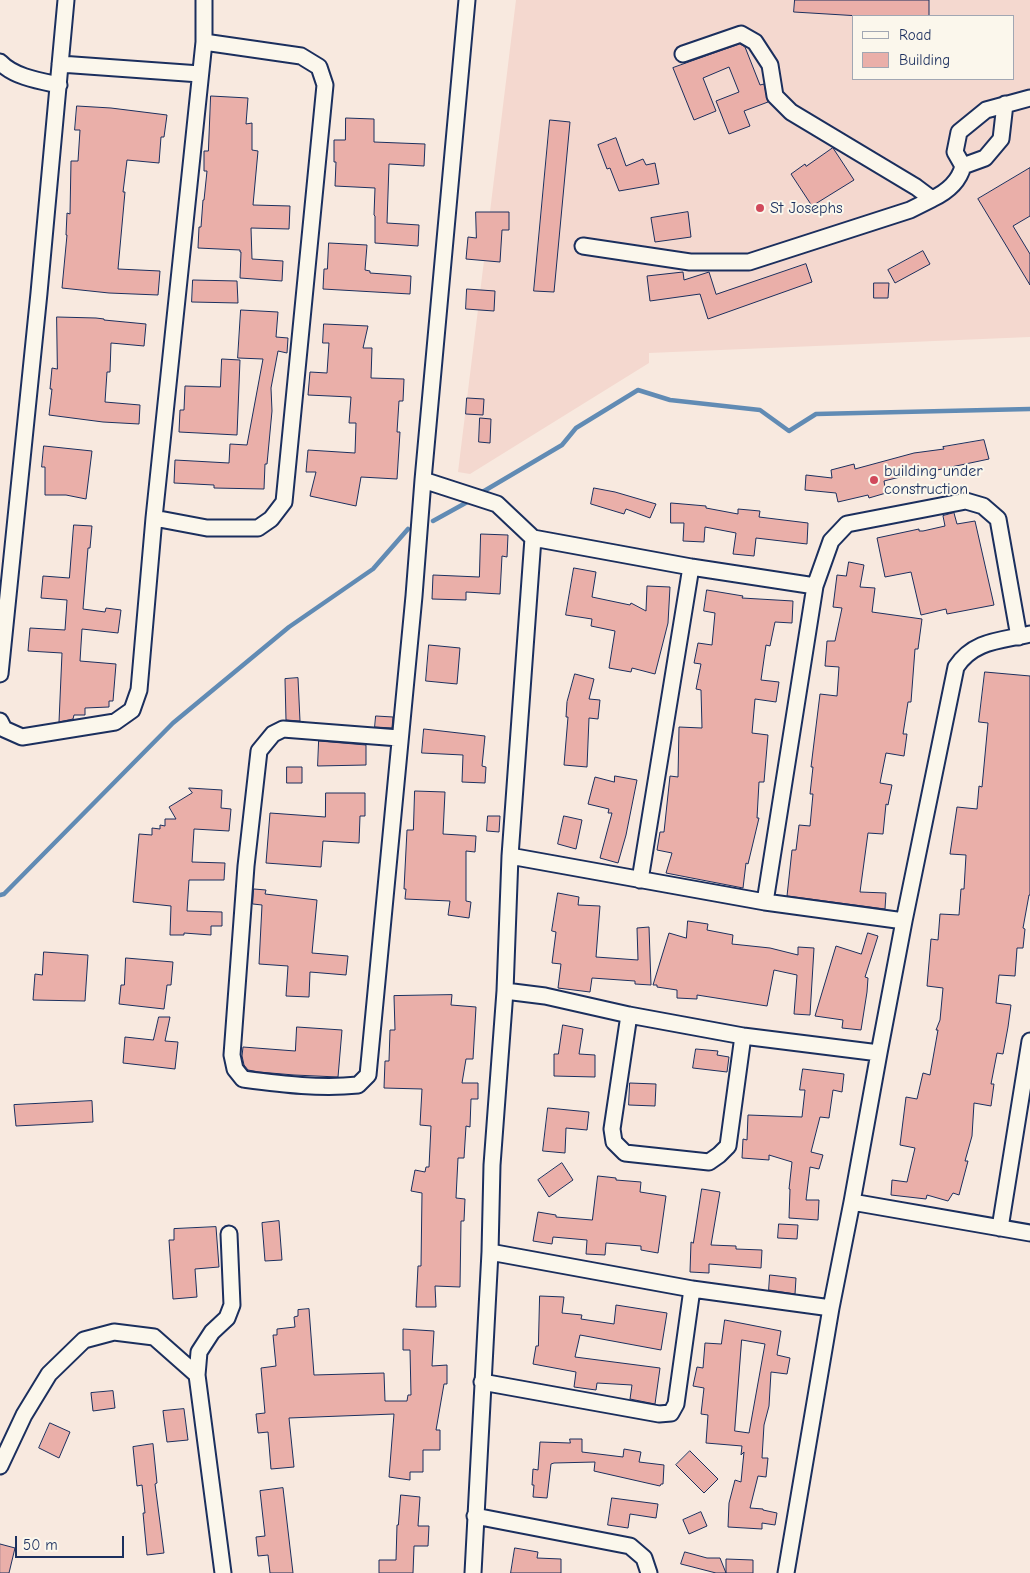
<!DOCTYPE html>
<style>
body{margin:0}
#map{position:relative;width:1030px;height:1573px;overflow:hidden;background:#f8e9df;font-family:"Comic Neue",sans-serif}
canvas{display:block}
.legend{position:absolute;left:852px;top:15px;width:162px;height:65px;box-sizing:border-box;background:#fbf7ec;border:1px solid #a1a7b3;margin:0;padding:6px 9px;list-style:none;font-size:15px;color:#1b2f5e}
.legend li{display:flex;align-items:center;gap:10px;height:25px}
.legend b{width:25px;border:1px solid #a1a7b3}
.scale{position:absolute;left:15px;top:1536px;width:109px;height:22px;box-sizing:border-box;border:2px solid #1b2f5e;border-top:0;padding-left:6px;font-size:15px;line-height:18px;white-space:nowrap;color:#1b2f5e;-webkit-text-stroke:4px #fbf7ec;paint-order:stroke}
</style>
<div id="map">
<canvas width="1030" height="1573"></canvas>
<ul class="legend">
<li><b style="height:6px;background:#fbf7ec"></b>Road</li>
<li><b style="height:14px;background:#eaafa9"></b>Building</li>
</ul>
<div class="scale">50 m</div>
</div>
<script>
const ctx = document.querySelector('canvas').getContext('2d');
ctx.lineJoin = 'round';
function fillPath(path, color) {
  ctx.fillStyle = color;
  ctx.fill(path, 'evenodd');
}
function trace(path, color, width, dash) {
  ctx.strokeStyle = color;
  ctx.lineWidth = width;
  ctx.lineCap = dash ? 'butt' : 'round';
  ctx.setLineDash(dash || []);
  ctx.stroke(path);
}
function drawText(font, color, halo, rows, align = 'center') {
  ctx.font = font + ' "Comic Neue",sans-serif';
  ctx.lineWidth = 4;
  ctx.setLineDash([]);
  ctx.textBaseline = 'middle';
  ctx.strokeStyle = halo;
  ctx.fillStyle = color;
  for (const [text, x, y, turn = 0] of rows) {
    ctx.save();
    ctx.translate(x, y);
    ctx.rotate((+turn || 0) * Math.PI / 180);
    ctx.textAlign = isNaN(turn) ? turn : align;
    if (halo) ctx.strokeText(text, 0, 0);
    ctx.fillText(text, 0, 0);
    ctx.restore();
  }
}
const built = new Path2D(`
 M516 0H1030V337L649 353V363L470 474 458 472ZM854 16H1014V79H854Z`);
const stream = new Path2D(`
 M479 494 562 445 576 428 638 390 670 400 760 410 789 431 816 414 1030 409
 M433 521 471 500
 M0 895 4 894 173 723 289 627 373 569 408 529`);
const building = new Path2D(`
 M795 0H929V16H860L794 12Z
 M740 44 745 47 760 85 764 84 768 102 744 111 750 126 729 134 716 101 739 92 729 67 703 78 716 111 694 120 673 68Z
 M211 96 248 98 246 124 252 123V150L258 151 253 205 290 206 289 229 251 228 252 259 283 261 282 281 240 278 241 252H240V250L198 248 199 227H201L203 200H204L207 171H204V151H208Z
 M77 106 111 108 167 115 164 137H161L159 163 127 160 123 192H125L118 269 160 271 158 295 109 293 62 288 67 235H66L67 213 70 214 71 161H78L80 130H75Z
 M346 118 374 119V142L425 144 424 166 389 164 387 223 419 225 418 246 375 243V216L374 215 375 188 335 186 336 162H334V140H345Z
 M550 120 570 122 554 292 534 291Z
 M616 138 626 166 643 159 646 165 655 163 659 184 619 191 610 168 607 169 598 145Z
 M833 148 854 180 812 206 791 174 805 164 806 166Z
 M1030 168V216L1013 226 1030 254V285L978 199Z
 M476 212H509V230H502L500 262 466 259 468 237 476 238Z
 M688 212 691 237 655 242 651 218Z
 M329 243 367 245 365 270 370 271V273L411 276 410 294 323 289 324 269H327Z
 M923 251 930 264 895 283 888 270Z
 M806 264 812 282 708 319 700 294 650 301 647 276 683 272 684 280 709 272 716 294Z
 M193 280 237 281 238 303 192 302Z
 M874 283H889L888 298H874Z
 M467 289 495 291 494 311 466 309Z
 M241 310 278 312 276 337 288 338 287 353 278 351 271 388 272 411 267 464H265L264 489 214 488V485L174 483 175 460 229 463 230 444 247 445 263 359 238 358Z
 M57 317 96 318 104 319V320L146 324 144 346 111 343 110 372H107L105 402 140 405 139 424 103 422 49 415 52 389H50L52 368 57 369Z
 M324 324 368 326 363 348H372L371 378 404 379 403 401H399L397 432H400L397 479 361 477 356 506 310 496 316 472H306L308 450 355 453 356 423H349L351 397 308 395 310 372 327 373 329 343H323Z
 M222 359 240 360 237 435 179 432 180 410H184L185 386 220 387Z
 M467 398 484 399 483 415 466 414Z
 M480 418 491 419 490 443 479 442Z
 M984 440 989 459 937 470V471L920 473V472L884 481 886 493 869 498 868 495 838 502 836 493 805 490 806 475 832 478 831 470 854 464 855 469 914 453 944 449 943 447Z
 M44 446 92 451 86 499 66 495H45V467H42Z
 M594 488 615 492 656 504 650 518 626 509 624 514 591 504Z
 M671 503 706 506V508L738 514V509L760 511 759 517 808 523 807 544 756 538 754 556 733 554 736 533 705 527 704 542 683 541 684 523H671Z
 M954 513 957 524 975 521 994 605 947 614 946 609 921 615 911 572 885 577 877 538 919 529V531H923L945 526 943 516Z
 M74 525 92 526 90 548H88L83 609 105 612 106 608 121 610 118 633 82 629 80 661 116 664 113 701H109V707L85 708V715H74L73 719 59 722 62 653 28 651 30 628 65 630 67 600 41 598 43 576 69 578Z
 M481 534 508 535 507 557 502 556 500 594 466 592V600L432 599 433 575 479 577Z
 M849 562 864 565 860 587 875 588 872 612 922 619 918 649H915L911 702H908L903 734H907L904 756 886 753 880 783 892 785 888 805 886 804 883 834 868 833 860 892 886 893 885 909 787 896 792 850H796L799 825 810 826 813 794H810L813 767H811L820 694 837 696 839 667 825 666 827 641H835L842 608 833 607 837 575 846 576Z
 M574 568 596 572 592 597 630 605 631 603 646 611 647 586 670 587 668 623 655 674 632 668 631 672 609 668 615 631 591 626 592 619 566 615Z
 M707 590 743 596 742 598 793 601 792 623 775 622 770 646 766 645 761 680 779 682 776 702 755 699 752 733 768 735 764 782H759L757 818H759L748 864 746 863 743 888 666 873 672 853 657 850 660 832H664L670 776 678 777 679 727 702 728 701 690 696 689 701 664 694 663 698 643 712 645 715 613 704 611Z
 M429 645 460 648 457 684 426 681Z
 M985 672 1030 676V895H1029L1023 928 1025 929 1023 948H1017L1015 976 999 975 996 1003 1011 1005 1008 1027 1003 1054 997 1053 991 1084H994L991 1106 974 1103 972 1136 965 1161H968L959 1195 953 1193 948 1201 927 1195 926 1199 891 1195 892 1180 907 1182 915 1148 900 1145 906 1097 917 1099 923 1073 930 1075 938 1030H936L940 1020 943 988 927 986 931 939 938 940 940 914 959 915 961 889H964L966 855 950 854 957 807 977 809 979 786 982 787 988 723 979 722Z
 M575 674 594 679 589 699 600 700 598 719 589 718 587 767 564 765 568 717H566L567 702Z
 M298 678 300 721 286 720 285 679Z
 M376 716 393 717 392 728 375 727Z
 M424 729 485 736 482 766 486 767 485 783 462 782 463 755 422 753Z
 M319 741 366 745V765L318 766Z
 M287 767H302V783H287Z
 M615 776 637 780 626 835 618 863 600 858 612 813H608L609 809 588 804 595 777 614 782Z
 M189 788 222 790 221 808 231 809 229 831 194 829 192 862 225 863 224 880H189L187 911 222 912V926H211V935L184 933V935H170L171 906 133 902 139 834 152 835V828L160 829V825L165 826V819H176L169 807 192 793Z
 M415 791 445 792 443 834 476 836 475 852 466 851V901L471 902 469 918 448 915 450 901 405 899 406 889H404L407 830H413Z
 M326 793H365V816H360L359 843 323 841 321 867 266 863 270 813 325 817Z
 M488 816H500L499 832 487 831Z
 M564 816 582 820 576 849 558 844Z
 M254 889 266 890 265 894 317 900 312 953 348 956 346 975 310 972 309 997 286 996 288 966 259 964 262 905 253 904Z
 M558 893 579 897 578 905 600 906 596 957 638 960 637 928 649 927 651 985 635 984V981L592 978 590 992 558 988 561 964 552 963 556 932 552 931Z
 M688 921 708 924 707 930 733 935 732 944 770 948 798 955V947L814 948 810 1015 794 1014 797 975 774 970 767 1006 697 995V999L677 998V990L657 987V985H653L669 933 686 938Z
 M868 933 878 936 865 977 868 978 867 992 861 1030 842 1028 843 1020 815 1016 836 946 861 954Z
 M44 952 88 955 85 1001 33 1000 35 974 42 975Z
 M126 958 173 962 171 985H167L164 1009 119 1004 121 985H124Z
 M452 995 451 1005 476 1007 473 1059H466L462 1083H478V1099H471L470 1127 466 1126 464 1158H458L456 1198 465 1199 464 1221H461L460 1287 435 1286 436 1307H416L418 1266H421L422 1193 411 1191 415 1170 425 1172 426 1167H429L431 1126 420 1125 422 1089 384 1088 385 1061H389L390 1030H395L394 996Z
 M159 1017H170L165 1041 178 1042 175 1069 123 1063 125 1037 153 1040Z
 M563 1025 583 1029 579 1054 595 1055V1077L554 1076V1054H558Z
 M297 1027 342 1030 338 1077 294 1075 259 1072 248 1070 244 1065 242 1056 243 1047 295 1051Z
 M696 1049 718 1051 717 1055 729 1057 727 1072 693 1068Z
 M803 1069 844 1074 842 1092 833 1090 829 1118 820 1117 811 1152 823 1155 819 1169 810 1167 806 1200H819L818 1220 789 1218 790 1189H789L792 1162 769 1155V1160L742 1158 743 1139 747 1140 748 1115 802 1117 805 1090H800Z
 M630 1083 656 1084 655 1106 629 1105Z
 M92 1101 93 1122 16 1126 14 1105Z
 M548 1108 589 1112 587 1130 566 1128 565 1153 543 1151Z
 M562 1163 573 1180 549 1197 538 1180Z
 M598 1176 616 1178V1180L641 1182 640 1192 666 1196 658 1253 641 1250V1246L606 1243 605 1255 586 1254 587 1240 553 1237 552 1244 533 1241 538 1212 556 1215V1217L592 1220Z
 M702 1189 720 1192 711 1245 736 1246V1249L762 1250 761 1268 709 1264V1273L690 1272 691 1242 693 1243Z
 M279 1221 282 1260 265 1261 262 1223Z
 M779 1224 798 1225 797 1239 778 1238Z
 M216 1227 219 1267 195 1269 197 1297 173 1299 169 1240H174V1229Z
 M770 1275 796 1278 795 1294 769 1290Z
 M540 1296 564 1297 562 1313 582 1315 581 1319 614 1324 616 1305 667 1313 661 1350 580 1335 575 1357 660 1368 655 1404 630 1399 632 1385 597 1383 596 1390 574 1387 576 1372 533 1364 536 1346H538Z
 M309 1309 314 1375 384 1373 385 1401H407L408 1395H411L410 1350H403V1329L434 1331 432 1366 447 1365V1384H444L436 1430H440V1450H423V1472H410V1480L389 1477 394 1414 289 1418 294 1467 271 1469 268 1432 258 1433 256 1414 265 1413 261 1368 276 1366 273 1335H277V1329L295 1327 294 1317 298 1316V1310Z
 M725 1320 781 1331 777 1355 790 1358 787 1374 771 1372 769 1406 764 1425 762 1458H768L766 1477 758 1476 750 1508 763 1509V1510L777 1513 775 1525 762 1523V1529L728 1527 729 1503 735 1480 741 1482 744 1452 741 1455 742 1446 706 1443 708 1415 701 1414 704 1388 693 1386 697 1367 703 1368 705 1343 721 1344ZM742 1340 765 1344 749 1433 735 1431Z
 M113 1391 115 1408 93 1411 91 1393Z
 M184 1409 188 1440 167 1442 163 1411Z
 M50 1423 70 1432 59 1458 39 1448Z
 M570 1439H582V1452L623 1457 624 1449 641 1452 639 1462 664 1465 663 1484H661L660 1486 594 1471 595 1462 554 1463 551 1464 547 1498 533 1497 534 1485H532L533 1469 538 1470 540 1442 570 1443Z
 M153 1444 157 1483 155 1484 164 1553 147 1555 143 1513H145L142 1485 137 1486 133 1447Z
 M690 1451 718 1479 704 1493 676 1465Z
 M283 1488 293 1573H270L268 1555 258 1556 256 1537 265 1536 260 1491Z
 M401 1495 420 1497 418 1526H429L428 1546H414L413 1573H379V1560H396L397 1525H398Z
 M612 1498 658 1504 656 1518 630 1514 628 1528 608 1525Z
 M701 1512 707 1526 689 1534 683 1520Z
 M0 1544 15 1548 9 1573H0Z
 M515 1548 538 1552 537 1558 561 1559V1573H511Z
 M685 1552 707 1558H720L726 1573V1559L753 1560V1573H716L681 1564Z`);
const minor = new Path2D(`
 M683 54 741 34 755 42 770 65 775 96 791 112 916 187 932 199C947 192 959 182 963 166
 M0 62C14 77 40 81 59 85
 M60 64 200 74
 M1005 104 1001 139 985 158 963 166 955 152 959 132 986 110 1030 98
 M583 246 690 262H749L910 210 932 199
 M423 480 497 504 533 538 691 567 815 586
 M154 518 207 528H258L271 519 284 502 325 85 319 67 301 56 204 42
 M0 674 39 293 66 0
 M0 721 4 729 22 737 115 722 132 710 139 690 154 518 204 42V0
 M399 738 283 729 273 734 259 751 246 866 232 1055 235 1069 243 1079C282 1084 320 1089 358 1085L368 1075 414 596 423 480 467 0
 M510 856 765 902 904 921
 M640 880 691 567
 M765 902 815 586 831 541 847 524 966 501 983 506 998 519 1019 637
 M505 991 545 996 629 1015 743 1036 879 1053
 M629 1015 612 1129 614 1142 625 1153 709 1162 719 1155 728 1146 743 1036
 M852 1202 1030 1233
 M1000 1228 1030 1041
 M692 1289 831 1308
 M482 1382 659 1414 671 1413 676 1404 692 1289 490 1252
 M0 1466 24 1415 49 1374 84 1340 114 1332 154 1337 197 1375
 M475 1516 630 1546 644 1558 649 1573
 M223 1573 197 1375 199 1352 212 1332 227 1318 232 1305 229 1234
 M473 1573 490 1252 492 1165 505 991 510 856 533 538
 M786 1573 831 1308 852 1202 879 1053 904 921 956 667C974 640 1000 641 1030 634`);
const markers = [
 [760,208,5,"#d1495b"],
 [874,480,5,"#d1495b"]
];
const poiNames = [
 ["St Josephs",770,208],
 ["building under",884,471],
 ["construction",884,489]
];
fillPath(built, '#f4d8cf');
trace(stream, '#618bb4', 4.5);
fillPath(building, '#eaafa9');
trace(building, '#1b2f5e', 1);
trace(minor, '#1b2f5e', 19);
trace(minor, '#fbf7ec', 15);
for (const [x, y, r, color] of markers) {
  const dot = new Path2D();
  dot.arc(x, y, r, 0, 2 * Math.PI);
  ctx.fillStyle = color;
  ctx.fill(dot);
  trace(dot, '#fbf7ec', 2);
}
drawText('16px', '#1b2f5e', '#fbf7ec', poiNames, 'left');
</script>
